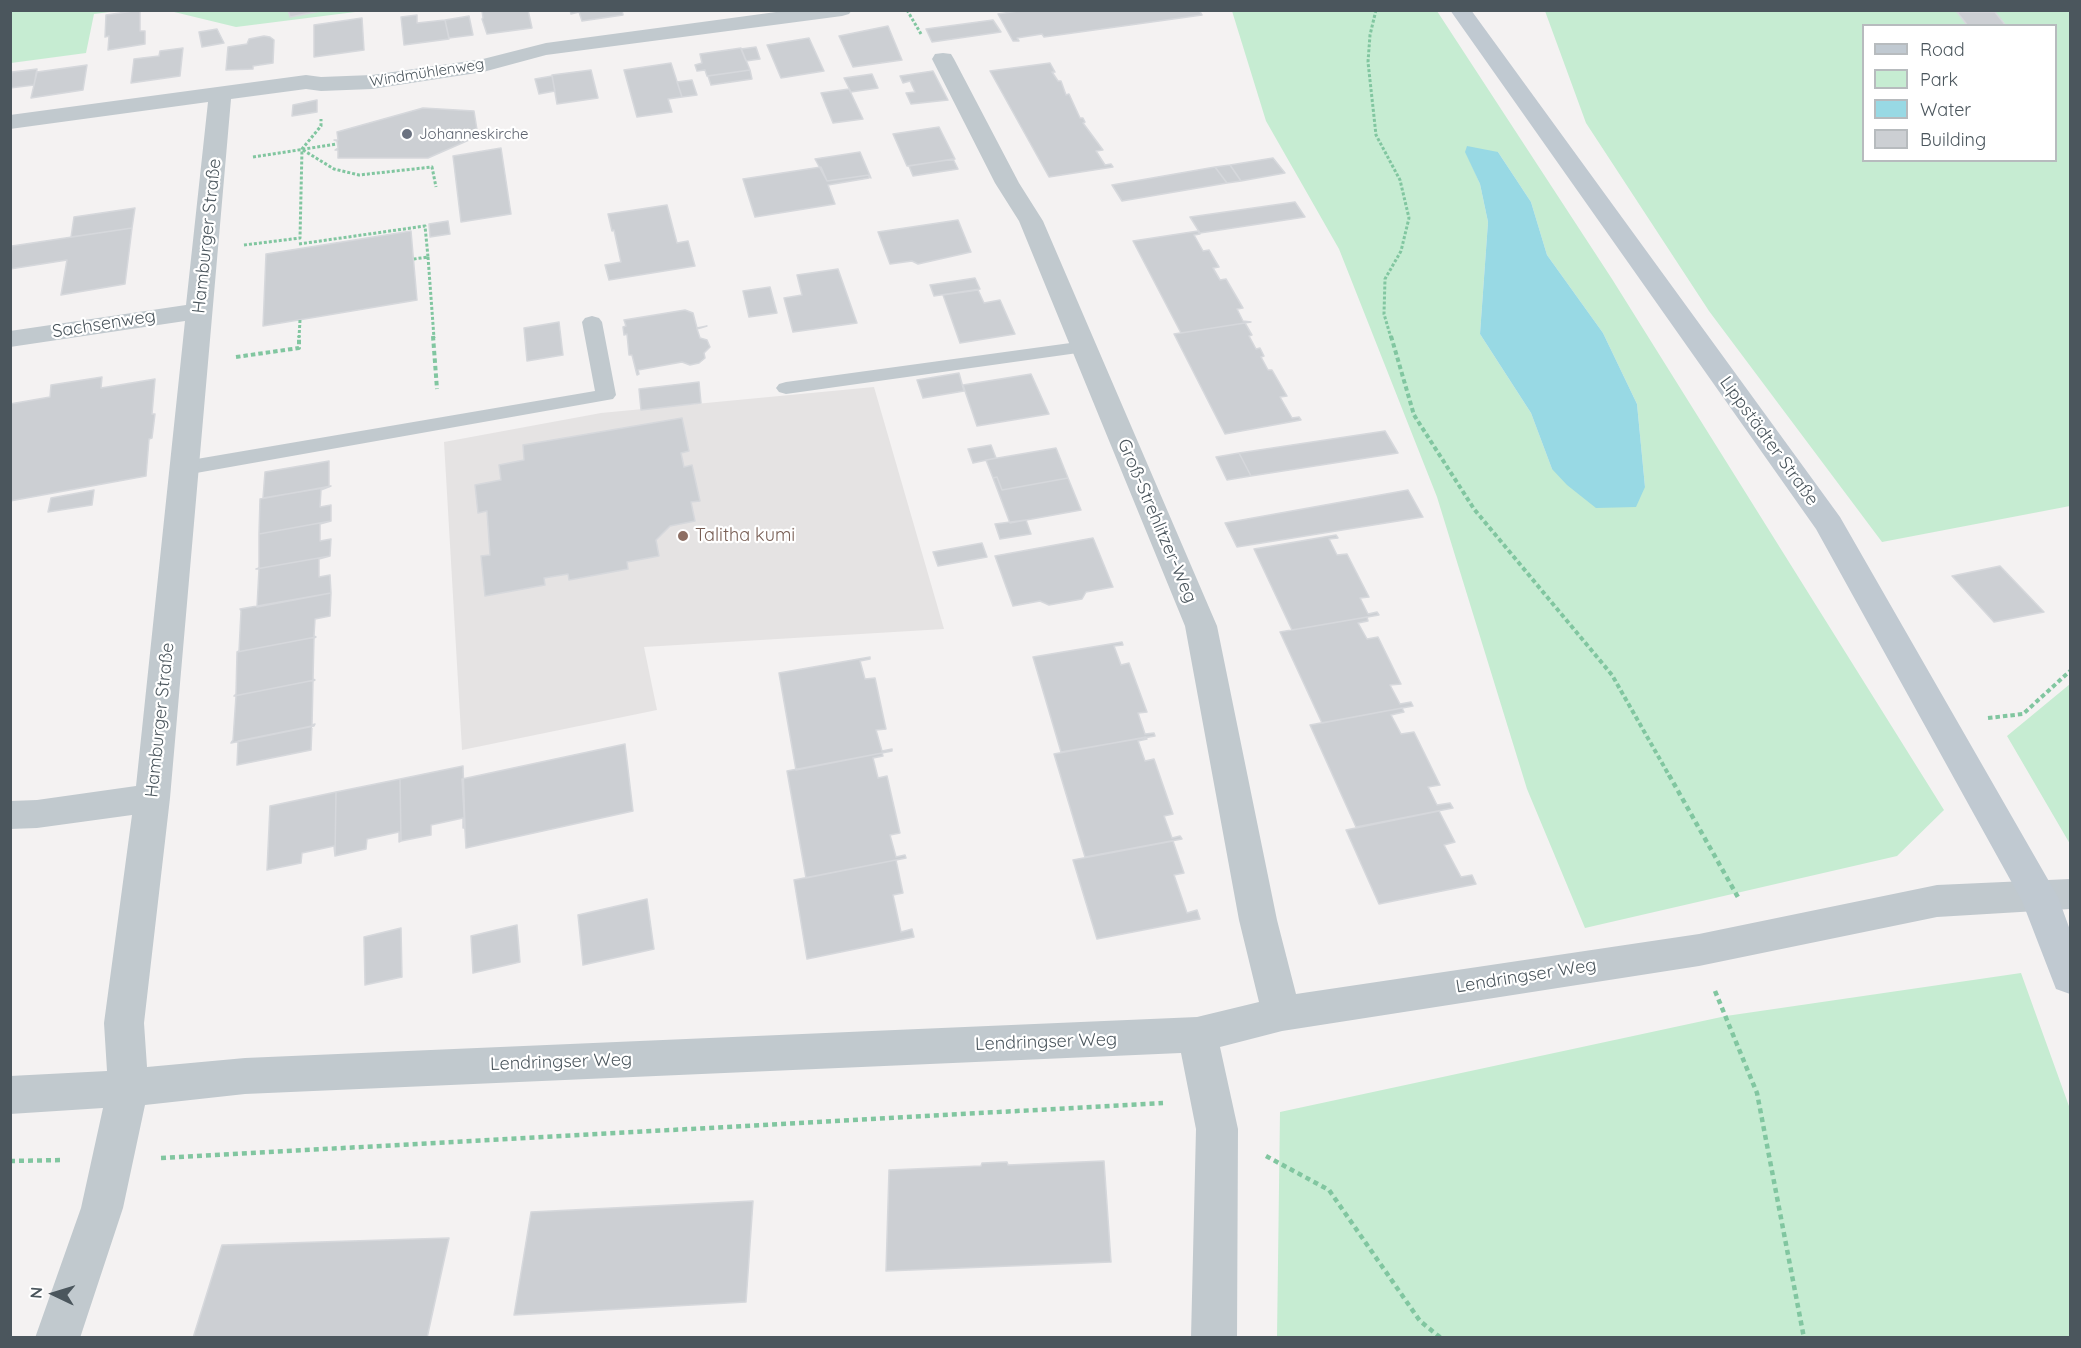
<!DOCTYPE html>
<meta charset="utf-8">
<style>
body{margin:0}
#map{position:relative;width:2081px;height:1348px;overflow:hidden;background:#f4f2f2;font-family:Quicksand,sans-serif}
canvas{display:block}
.frame{position:absolute;inset:0;border:12px solid #4b565d;pointer-events:none}
.legend{position:absolute;left:1862px;top:24px;width:195px;height:138px;box-sizing:border-box;background:#fff;border:2px solid #b7bbbe;margin:0;padding:8px 10px;list-style:none;font-size:18px;color:#4b565d}
.legend li{display:flex;align-items:center;gap:12px;height:30px}
.legend b{width:30px;border:2px solid #b7bbbe}
.north{position:absolute;left:24px;top:1264px;width:60px;height:60px;-webkit-text-stroke:4px #fff;paint-order:stroke;rotate:274deg;font-size:16px;font-weight:700;line-height:24px;text-align:center;color:#4b565d}
.north::after{content:'';display:block;margin:auto;width:21px;height:27px;background:#4b565d;clip-path:polygon(50% 0,100% 100%,50% 72%,0 100%)}
</style>
<div id="map">
<canvas width="2081" height="1348"></canvas>
<div class="frame"></div>
<ul class="legend">
<li><b style="height:8px;background:#c0c9d1"></b>Road</li>
<li><b style="height:16px;background:#c6ecd2"></b>Park</li>
<li><b style="height:16px;background:#98d9e4"></b>Water</li>
<li><b style="height:16px;background:#cccfd3"></b>Building</li>
</ul>
<div class="north">N</div>
</div>
<script>
const ctx = document.querySelector('canvas').getContext('2d');
ctx.lineJoin = 'round';
function fillPath(path, color) {
  ctx.fillStyle = color;
  ctx.fill(path, 'evenodd');
}
function trace(path, color, width, dash) {
  ctx.strokeStyle = color;
  ctx.lineWidth = width;
  ctx.lineCap = dash ? 'butt' : 'round';
  ctx.setLineDash(dash || []);
  ctx.stroke(path);
}
function drawText(font, color, halo, rows, align = 'center') {
  ctx.font = font + ' Quicksand,sans-serif';
  ctx.lineWidth = 4.5;
  ctx.setLineDash([]);
  ctx.textBaseline = 'middle';
  ctx.strokeStyle = halo;
  ctx.fillStyle = color;
  for (const [text, x, y, turn = 0] of rows) {
    ctx.save();
    ctx.translate(x, y);
    ctx.rotate((+turn || 0) * Math.PI / 180);
    ctx.textAlign = isNaN(turn) ? turn : align;
    if (halo) ctx.strokeText(text, 0, 0);
    ctx.fillText(text, 0, 0);
    ctx.restore();
  }
}
const education = new Path2D(`
 M874 387 944 629 644 647 657 710 462 750 444 442 601 413Z`);
const green = new Path2D(`
 M10 11 11 10 117 11 94 14 86 53 11 63Z
 M170 11H363L236 27Z
 M1232 11H1437L1612 279 1944 810 1897 856 1585 928 1527 789 1437 497 1339 249 1266 121ZM1466 152H1498L1531 202 1547 255 1603 333 1637 404 1645 487 1552 469 1531 413 1480 334 1488 222 1480 184Z
 M1545 11H2070V506L1882 542 1709 311 1586 123ZM1958 12H1995L2006 25 2056 26V160H1864V26L1968 25Z
 M2070 684V844L2007 736Z
 M2021 973 2070 1109V1337H1277L1280 1112 1726 1016Z`);
const water = new Path2D(`
 M1467 146 1498 152 1531 202 1547 255 1603 333 1637 404 1645 487 1636 507 1596 508 1567 485 1552 469 1531 413 1480 334 1488 222 1480 184 1465 152Z`);
const building = new Path2D(`
 M140 10V31H145V44L108 50 109 36 105 37 106 15Z
 M288 10H320L321 11 290 17Z
 M528 10 532 28 487 34 482 19 483 18 482 11Z
 M570 10H622L623 15 582 21 579 12 571 14Z
 M1025 10H1199L1202 15 1044 37 1042 34 1017 38 1019 41H1013L998 14Z
 M1957 12H1995L2006 26H1968Z
 M417 15V23L445 20 449 39 404 45 401 17Z
 M469 16 473 35 449 38 445 20Z
 M362 18 364 50 314 57V25Z
 M993 20 1001 32 932 42 926 29Z
 M888 26 902 60 853 67 839 36Z
 M217 29 224 43 202 47 199 32Z
 M264 36 270 37 274 40 273 63 253 66V69L226 70 228 47 247 44 249 39Z
 M809 38 824 71 781 78 767 45Z
 M756 47 760 59 746 61 741 49Z
 M183 48 180 76 131 83 134 59 159 56 160 51Z
 M741 48 750 70 707 76 705 70 697 71 695 65 702 63 700 54Z
 M671 63 682 97 668 99 672 112 637 117 624 70Z
 M1050 63 1055 72H1052L1058 81H1061L1066 95 1069 94 1080 118H1083L1085 122 1083 123 1103 150 1096 151 1105 165 1111 164 1113 167 1049 177 990 71Z
 M87 65 83 90 31 98 37 72Z
 M37 69 34 85 10 88 12 72Z
 M591 70 598 98 557 104 552 75Z
 M750 70 752 79 711 85 708 76Z
 M933 71 948 100 911 104 906 93 915 92 910 81 903 83 900 76Z
 M872 74 878 88 851 92 844 78Z
 M552 76 555 91 539 94 535 79Z
 M692 80 697 95 682 97 677 82Z
 M849 89 863 119 833 123 821 93Z
 M317 100V112L292 116 293 105Z
 M423 108 474 111 478 136 428 158H338V150H335L338 148 337 141 334 140H338L337 132Z
 M939 127 955 159 907 166 893 134Z
 M501 148 511 214 461 222 453 156Z
 M860 152 871 178 869 175 827 181 815 159Z
 M1273 158 1285 173 1241 181 1230 165Z
 M953 159 958 169 913 176 909 166Z
 M1230 165 1241 181 1227 183 1215 167Z
 M821 167 827 181 869 175V178L828 185 835 204 755 217 743 179Z
 M1215 167 1227 183 1122 201 1112 185Z
 M1295 202 1305 217 1200 233 1190 217Z
 M667 205 677 243 688 241 695 266 609 280 605 265 621 262 614 230 612 231 608 214Z
 M135 208 132 228 71 237 74 217Z
 M958 220 971 252 918 264 912 261 890 264 878 232Z
 M448 221 450 234 430 237 429 224Z
 M132 228 125 284 61 295 67 260 10 269 12 246Z
 M411 231 417 300 263 326 266 254Z
 M1198 231 1200 234 1194 235 1203 251 1209 250 1219 267 1213 268 1220 280 1226 279 1243 308 1237 309 1243 321 1251 322 1181 333 1133 241Z
 M838 269 857 323 793 332 784 298 802 295 797 275Z
 M975 278 980 289 934 296 930 285Z
 M770 287 777 313 749 317 743 291Z
 M978 290 984 303 1000 300 1015 334 960 343 943 295Z
 M685 310 693 313 697 328 707 326 697 329 700 338 707 340 710 347 704 353 705 358 699 363 690 365 682 362 638 370 639 374 637 375 632 355H629L627 334 624 335 623 327 626 326 624 320Z
 M559 322 563 355 527 361 524 328Z
 M1245 323 1252 335 1249 336 1256 349 1260 348 1264 356 1261 357 1268 370H1272L1287 396 1280 397 1292 418 1299 417 1301 420 1225 434 1174 334Z
 M959 373 964 391 923 398 917 380Z
 M1031 374 1049 414 977 426 963 385Z
 M102 377 101 388 155 379 152 414H155L152 438 149 439 146 476 10 501V404L50 397 51 385Z
 M699 382 701 403 641 410 639 389Z
 M682 418 689 451 681 453 684 467 692 465 700 501 691 502 695 521 670 526 656 540 659 556 627 562 628 569 569 580 568 574 544 578 545 585 485 596 481 556 490 555 487 511 478 513 475 485 501 480 499 465 524 460 523 445Z
 M1385 431 1398 453 1251 476 1239 453Z
 M991 445 996 458 973 463 968 449Z
 M1056 448 1068 478 1002 490 997 477 993 478 986 460Z
 M1239 453 1251 476 1227 480 1216 457Z
 M329 461V487L263 498 265 472Z
 M997 477 1002 490 1068 478 1081 510 1010 523 993 478Z
 M331 486 321 490 320 507 331 505V521L259 534 260 499Z
 M94 490 92 505 48 512 51 498Z
 M1408 490 1423 517 1237 547 1225 523Z
 M1026 520 1031 534 1000 539 995 524Z
 M331 521 320 524V541L331 539 330 556 256 569 259 568V534Z
 M1336 535 1338 538 1329 539 1337 555 1347 554 1369 597 1360 598 1368 614 1377 612 1379 615 1292 630 1254 549Z
 M1093 538 1113 587 1086 592 1082 599 1049 605 1040 601 1013 606 995 556Z
 M982 543 987 557 938 566 933 552Z
 M330 556 319 559V577L330 575 331 593 257 607 259 569H256Z
 M2000 566 2044 612 1994 622 1952 576Z
 M331 593 330 616 315 619 314 636 316 637 237 652 239 651 241 611 240 609Z
 M1367 617 1368 621 1358 623 1367 639 1378 637 1401 684 1390 685 1400 704 1411 702 1413 706 1322 723 1280 632Z
 M316 637 314 638 313 679 315 680 234 696 236 694 237 652Z
 M1122 642 1123 645 1114 646 1121 665 1129 663 1147 712 1138 713 1145 734 1154 733 1155 736 1061 752 1033 657Z
 M870 657V659L860 661 865 679 875 678 886 729 876 730 882 751 892 749V751L796 770 779 673Z
 M315 680 313 681 312 725 315 724 314 726 231 743 233 740 236 696H234Z
 M1402 708 1404 712 1391 715 1401 734 1414 732 1440 785 1428 787 1437 805 1450 803 1453 808 1356 827 1310 725Z
 M312 726 311 750 237 765 238 741Z
 M1146 737 1147 739 1138 741 1145 761 1154 759 1173 814 1164 816 1172 838 1180 836 1182 839 1085 857 1054 754Z
 M625 744 633 811 466 848 462 779Z
 M882 753 883 756 873 758 878 778 887 776 900 833 890 835 896 857 905 855 906 858 806 878 787 771Z
 M463 766 465 828H463V818L431 825V835L401 841 400 779Z
 M400 779 401 841 399 842V832L367 839 366 849 335 856 336 792Z
 M336 792 335 856 334 846 302 853 301 863 267 870 270 806Z
 M1439 811 1455 842 1444 845 1461 877 1472 875 1476 884 1379 904 1346 830Z
 M1173 841 1184 873 1174 875 1187 913 1197 910 1200 919 1097 939 1073 860Z
 M896 860 903 893 893 895 901 932 912 929 914 937 807 959 794 880Z
 M647 899 654 949 583 965 578 915Z
 M517 925 520 962 473 973 471 936Z
 M401 928 402 977 365 985 364 937Z
 M1104 1161 1111 1262 886 1271 889 1170 981 1166 982 1163 1007 1162 1008 1165Z
 M753 1201 746 1302 514 1315 531 1212Z
 M449 1238 427 1338H193L222 1245Z`);
const pathFar2 = new Path2D(`
 M907 10 921 34
 M1376 10 1370 35 1368 62 1376 135 1400 180 1409 218 1401 251 1385 279 1384 314 1391 338
 M303 150 334 169 359 175 432 167 436 187
 M253 157 337 144
 M299 244 425 226 428 257 414 259
 M244 245 300 238 302 149 321 126V119
 M428 257 434 338
 M299 338 300 320`);
const pathFar1 = new Path2D(`
 M433 336 437 389
 M1391 336 1414 415 1474 509 1612 675 1670 777
 M236 357 299 348V336
 M1988 718 2023 714 2070 671`);
const path = new Path2D(`
 M1669 775 1739 899
 M1715 991 1757 1093 1804 1338
 M1266 1156 1329 1190 1420 1321 1441 1338
 M161 1158 1163 1103
 M10 1161 64 1160`);
const lane = new Path2D(`
 M592 316 599 318 602 322 616 395 613 399 185 475 177 473 174 468 177 463 185 461 595 391 582 322 585 318Z
 M1085 341 1092 343 1095 347 1092 351 786 394 779 392 776 388 779 384 786 382Z`);
const street = new Path2D(`
 M791 10H852L849 14 842 16 546 55 483 72 372 89 321 91 306 89 231 99 170 798 144 1023 147 1067 245 1058 1197 1017 1259 1002 1239 920 1185 626 1019 221 995 183 932 59 935 54 943 53 951 54 954 59 1019 183 1043 221 1217 626 1277 920 1296 994 1699 934 1937 885 2070 879V909L1937 917 1699 966 1282 1031 1220 1047 1238 1129 1237 1338H1191L1196 1129 1181 1053 245 1094 145 1105 123 1208 80 1338H35L81 1208 103 1108 10 1114V1076L107 1071 104 1023 132 815 37 828 10 829V801L37 800 136 786 185 321 10 347V331L186 305 208 102 10 129V115L306 75 321 77 372 75 483 59 546 43Z`);
const secondary = new Path2D(`
 M1450 10H1471L1840 517 2058 897 2070 930V994L2056 989 2022 901 1816 529Z`);
const markers = [
 [407,134,6,"#6b7280"],
 [683,536,6,"#8d6e63"]
];
const farStreetnames = [
 ["Windmühlenweg",427,73,-9]
];
const farWorshipnames = [
 ["Johanneskirche",419,134]
];
const streetNames = [
 ["Hamburger Straße",207,236,-84],
 ["Sachsenweg",104,324,-9],
 ["Lippstädter Straße",1769,441,54],
 ["Groß-Strehlitzer-Weg",1157,521,67],
 ["Hamburger Straße",160,720,-84],
 ["Lendringser Weg",1526,976,-9],
 ["Lendringser Weg",1046,1042,-2],
 ["Lendringser Weg",561,1062,-2]
];
const educationNames = [
 ["Talitha kumi",695,536]
];
fillPath(education, '#e5e3e3');
fillPath(green, '#c6ecd2');
fillPath(water, '#98d9e4');
fillPath(building, '#cccfd3');
trace(building, '#d6d8dc', 1.5);
trace(pathFar2, '#81c6a0', 3, [3, 2]);
trace(pathFar1, '#81c6a0', 4, [4.5, 3]);
trace(path, '#81c6a0', 4.5, [5, 4]);
fillPath(lane, '#c1c9ce');
fillPath(street, '#c1c9ce');
fillPath(secondary, '#c0c9d1');
for (const [x, y, r, color] of markers) {
  const dot = new Path2D();
  dot.arc(x, y, r, 0, 2 * Math.PI);
  ctx.fillStyle = color;
  ctx.fill(dot);
  trace(dot, '#fff', 2);
}
drawText('15px', '#4b565d', '#fff', farStreetnames);
drawText('15px', '#5b616d', '#fff', farWorshipnames, 'left');
drawText('18px', '#4b565d', '#fff', streetNames);
drawText('18px', '#785e54', '#fff', educationNames, 'left');
</script>
